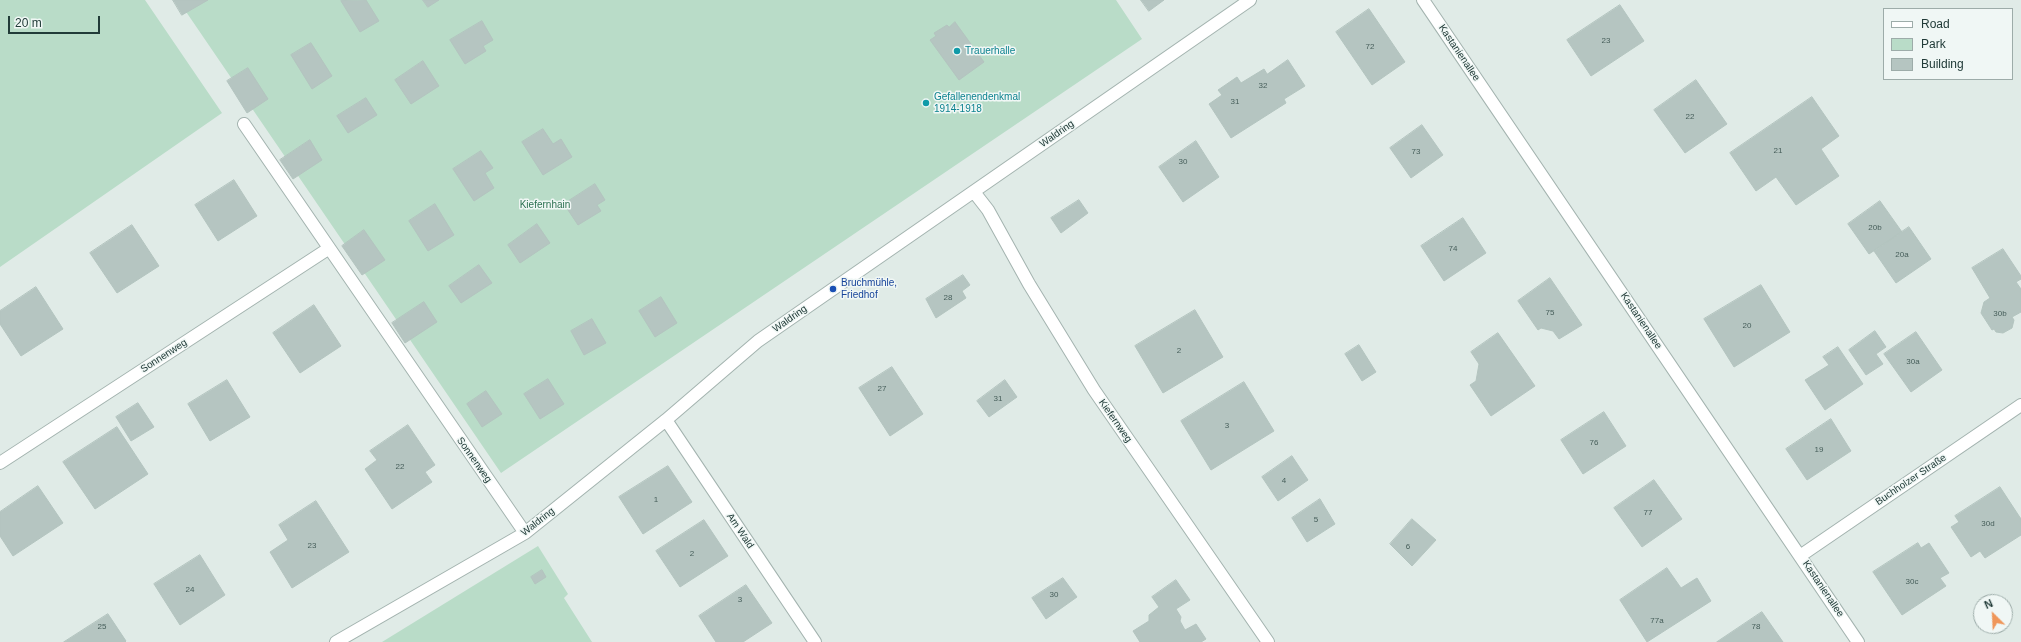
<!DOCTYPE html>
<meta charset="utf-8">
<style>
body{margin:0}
#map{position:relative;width:2021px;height:642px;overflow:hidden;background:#e0ebe7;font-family:Helvetica,sans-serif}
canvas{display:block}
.legend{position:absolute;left:1883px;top:8px;width:130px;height:72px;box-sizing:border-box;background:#f0f7f5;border:1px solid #9daca9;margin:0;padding:5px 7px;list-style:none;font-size:12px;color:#213b38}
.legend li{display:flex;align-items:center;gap:8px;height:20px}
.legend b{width:20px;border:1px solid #9daca9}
.north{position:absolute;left:1973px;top:594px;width:40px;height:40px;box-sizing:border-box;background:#f0f7f5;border:1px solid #9daca9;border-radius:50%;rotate:336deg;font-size:11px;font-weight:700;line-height:16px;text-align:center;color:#213b38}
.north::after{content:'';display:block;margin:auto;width:14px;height:18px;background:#ef9659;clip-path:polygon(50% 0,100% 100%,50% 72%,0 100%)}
.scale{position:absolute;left:8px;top:16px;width:92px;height:18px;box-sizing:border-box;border:2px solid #213b38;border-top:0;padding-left:5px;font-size:12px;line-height:14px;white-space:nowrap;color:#213b38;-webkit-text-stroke:3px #f0f7f5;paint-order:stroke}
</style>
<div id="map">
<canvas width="2021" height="642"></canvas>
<ul class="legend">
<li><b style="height:5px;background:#fff"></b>Road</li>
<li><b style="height:11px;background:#b9dcc8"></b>Park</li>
<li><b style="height:11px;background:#b5c5c1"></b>Building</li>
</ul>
<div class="north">N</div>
<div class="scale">20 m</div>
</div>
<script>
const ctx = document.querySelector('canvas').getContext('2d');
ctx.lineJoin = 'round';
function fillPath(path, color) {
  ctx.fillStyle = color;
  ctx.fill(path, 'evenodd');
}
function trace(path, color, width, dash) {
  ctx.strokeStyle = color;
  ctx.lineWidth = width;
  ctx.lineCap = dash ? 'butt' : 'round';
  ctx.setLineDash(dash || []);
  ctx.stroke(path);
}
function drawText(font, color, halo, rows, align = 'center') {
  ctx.font = font + ' Helvetica,sans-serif';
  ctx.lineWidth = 3;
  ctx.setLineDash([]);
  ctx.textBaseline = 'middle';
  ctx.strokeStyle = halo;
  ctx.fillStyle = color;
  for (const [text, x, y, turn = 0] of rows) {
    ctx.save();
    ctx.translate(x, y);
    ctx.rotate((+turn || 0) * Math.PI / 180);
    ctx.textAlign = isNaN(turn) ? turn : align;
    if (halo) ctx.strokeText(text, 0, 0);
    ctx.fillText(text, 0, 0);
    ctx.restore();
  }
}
const green = new Path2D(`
 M0 0H145L222 113 0 267Z
 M178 0H1116L1142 39 501 473Z
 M538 546 568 594 564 598 592 642H382Z`);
const building = new Path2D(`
 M173 0H208L182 15Z
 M366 0 379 21 360 32 341 1Z
 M423 0H439L428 7Z
 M1141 0H1164L1149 11Z
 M1620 5 1644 41 1591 76 1567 40Z
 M1369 9 1405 62 1372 85 1336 32Z
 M482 21 493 40 483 46 486 51 465 64 450 40Z
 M955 22 984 62 959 80 930 40 936 36 934 33 947 25 949 27Z
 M311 43 332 76 312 89 291 55Z
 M1288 60 1305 86 1284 99 1286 103 1231 138 1209 104 1222 95 1218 90 1237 77 1241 83 1264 69 1267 74Z
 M423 61 439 86 411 104 395 80Z
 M248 68 268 99 247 113 227 81Z
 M1696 80 1727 124 1685 153 1654 110Z
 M1812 97 1839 136 1821 149 1839 176 1796 205 1776 177 1756 191 1730 153Z
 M366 98 377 115 348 133 337 116Z
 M1422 125 1443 155 1411 178 1390 148Z
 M543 129 553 144 561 139 572 157 543 175 522 142Z
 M310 140 322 160 293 179 280 160Z
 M1196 141 1219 177 1183 202 1159 167Z
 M481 151 493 168 485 173 494 188 474 201 453 169Z
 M234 180 257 216 218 241 195 205Z
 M595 184 605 200 597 205 601 211 578 225 564 204Z
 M1079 200 1088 213 1061 233 1051 218Z
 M1880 201 1902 232 1869 254 1848 224Z
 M435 204 454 235 428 251 409 221Z
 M1463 218 1486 253 1444 281 1421 246Z
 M537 224 550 243 520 263 508 245Z
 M132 225 159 266 117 293 90 253Z
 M1909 227 1931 259 1896 283 1874 251Z
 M364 230 385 260 362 275 342 246Z
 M2003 249 2021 276V279L2016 282 2021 289V312L2012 317 2014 320 2012 328 2003 333 1996 332 1994 329 1992 330 1981 313 1984 302 1990 298 1972 268Z
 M479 265 492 283 461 303 449 286Z
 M963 275 970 285 962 291 966 298 936 318 926 299Z
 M1550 278 1582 325 1559 339 1553 331 1541 328 1538 330 1518 301Z
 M1761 285 1790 332 1734 367 1704 319Z
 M36 287 63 329 21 356 0 324V311Z
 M661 297 677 323 655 337 639 311Z
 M424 302 437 322 405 343 392 323Z
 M314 305 341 346 300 373 273 333Z
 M1195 310 1223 357 1163 393 1135 346Z
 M592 319 606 343 584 355 571 331Z
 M1875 331 1886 347 1876 354 1883 364 1866 375 1849 350Z
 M1916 332 1942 370 1911 392 1884 354Z
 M1498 333 1535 386 1491 416 1470 385 1476 381 1479 364 1471 352Z
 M1359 345 1376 372 1362 381 1345 354Z
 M1838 347 1863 384 1825 410 1805 380 1829 365 1823 357Z
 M892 367 923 414 890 436 859 388Z
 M548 379 564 404 540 419 524 394Z
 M227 380 250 417 210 441 188 404Z
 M1005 380 1017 397 989 417 977 401Z
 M1244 382 1274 431 1211 470 1181 421Z
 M486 391 502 414 482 427 467 404Z
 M138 403 154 427 131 441 116 417Z
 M1604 412 1626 446 1583 474 1561 440Z
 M1831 419 1851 451 1807 480 1786 449Z
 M408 425 435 465 425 472 432 482 392 509 365 469 377 460 370 451Z
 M117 427 148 474 95 509 63 462Z
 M1292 456 1308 480 1278 501 1262 477Z
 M668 466 692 502 643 534 619 497Z
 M1654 480 1682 519 1642 547 1614 508Z
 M38 486 63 523 13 556 0 536V512Z
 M2000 487 2021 519V535L1985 558 1980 551 1971 557 1951 527 1959 522 1955 516Z
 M1320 499 1335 524 1307 542 1292 518Z
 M316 501 349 552 292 588 270 552 288 540 279 525Z
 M1412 519 1436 540 1412 566 1390 544Z
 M704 520 728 556 680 587 656 551Z
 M1918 543 1921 548 1929 543 1949 573 1940 578 1946 586 1902 615 1873 572Z
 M200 555 225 595 180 625 154 584Z
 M1667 568 1681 588 1697 578 1711 601 1647 642 1620 600Z
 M542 570 546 577 535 584 531 577Z
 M1063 578 1077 597 1046 619 1032 598Z
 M1176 580 1190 600 1176 609 1181 617 1180 621 1185 630 1196 624 1206 639 1201 642H1140L1133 631 1149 621V615L1159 607 1152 597Z
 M746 585 772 623 743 642H716L699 616Z
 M1762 612 1783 642H1717Z
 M108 614 126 641 125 642H64Z`);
const minor = new Path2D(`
 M1423 0 1858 642
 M244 124 525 533
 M974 192 988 210 1029 284 1094 390 1268 642
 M666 420 815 642
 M0 463 328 249
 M1800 556 2021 405
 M336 642 525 533 666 420 758 341 1250 0`);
const markers = [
 [957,51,4,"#0f9aa8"],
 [926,103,4,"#0f9aa8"],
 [833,289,4,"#1a4fb4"]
];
const numberNames = [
 ["23",1606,41],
 ["72",1370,47],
 ["32",1263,86],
 ["31",1235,102],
 ["22",1690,117],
 ["21",1778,151],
 ["73",1416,152],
 ["30",1183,162],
 ["20b",1875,228],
 ["74",1453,249],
 ["20a",1902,255],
 ["28",948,298],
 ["75",1550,313],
 ["30b",2000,314],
 ["20",1747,326],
 ["2",1179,351],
 ["30a",1913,362],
 ["27",882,389],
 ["31",998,399],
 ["3",1227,426],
 ["76",1594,443],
 ["19",1819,450],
 ["22",400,467],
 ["4",1284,481],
 ["1",656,500],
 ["77",1648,513],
 ["5",1316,520],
 ["30d",1988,524],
 ["23",312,546],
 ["6",1408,547],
 ["2",692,554],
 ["30c",1912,582],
 ["24",190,590],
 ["30",1054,595],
 ["3",740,600],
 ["77a",1657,621],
 ["25",102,627],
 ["78",1756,627]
];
const cultureNames = [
 ["Trauerhalle",965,51],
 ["Gefallenendenkmal",934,97],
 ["1914-1918",934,109]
];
const streetNames = [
 ["Kastanienallee",1459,53,56],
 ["Waldring",1057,134,-35],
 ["Waldring",790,319,-35],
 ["Kastanienallee",1641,321,56],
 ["Sonnenweg",164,356,-33],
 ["Kiefernweg",1115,421,55],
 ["Sonnenweg",474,460,55],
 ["Buchholzer Straße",1911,480,-34],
 ["Waldring",538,522,-38],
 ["Am Wald",740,531,56],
 ["Kastanienallee",1823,589,56]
];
const parkNames = [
 ["Kiefernhain",545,205]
];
const transitNames = [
 ["Bruchmühle,",841,283],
 ["Friedhof",841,295]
];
fillPath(green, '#b9dcc8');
fillPath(building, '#b5c5c1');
trace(building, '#b3c4bf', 1);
trace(minor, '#a3b3af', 14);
trace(minor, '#fff', 12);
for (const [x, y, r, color] of markers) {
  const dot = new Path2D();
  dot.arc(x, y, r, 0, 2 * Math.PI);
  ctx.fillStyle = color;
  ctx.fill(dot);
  trace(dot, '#f0f7f5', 1.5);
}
drawText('8px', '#465e5a', null, numberNames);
drawText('10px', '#0d838f', '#f0f7f5', cultureNames, 'left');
drawText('10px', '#213b38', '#f0f7f5', streetNames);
drawText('10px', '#2c7051', '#f0f7f5', parkNames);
drawText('10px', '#164399', '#f0f7f5', transitNames, 'left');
</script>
